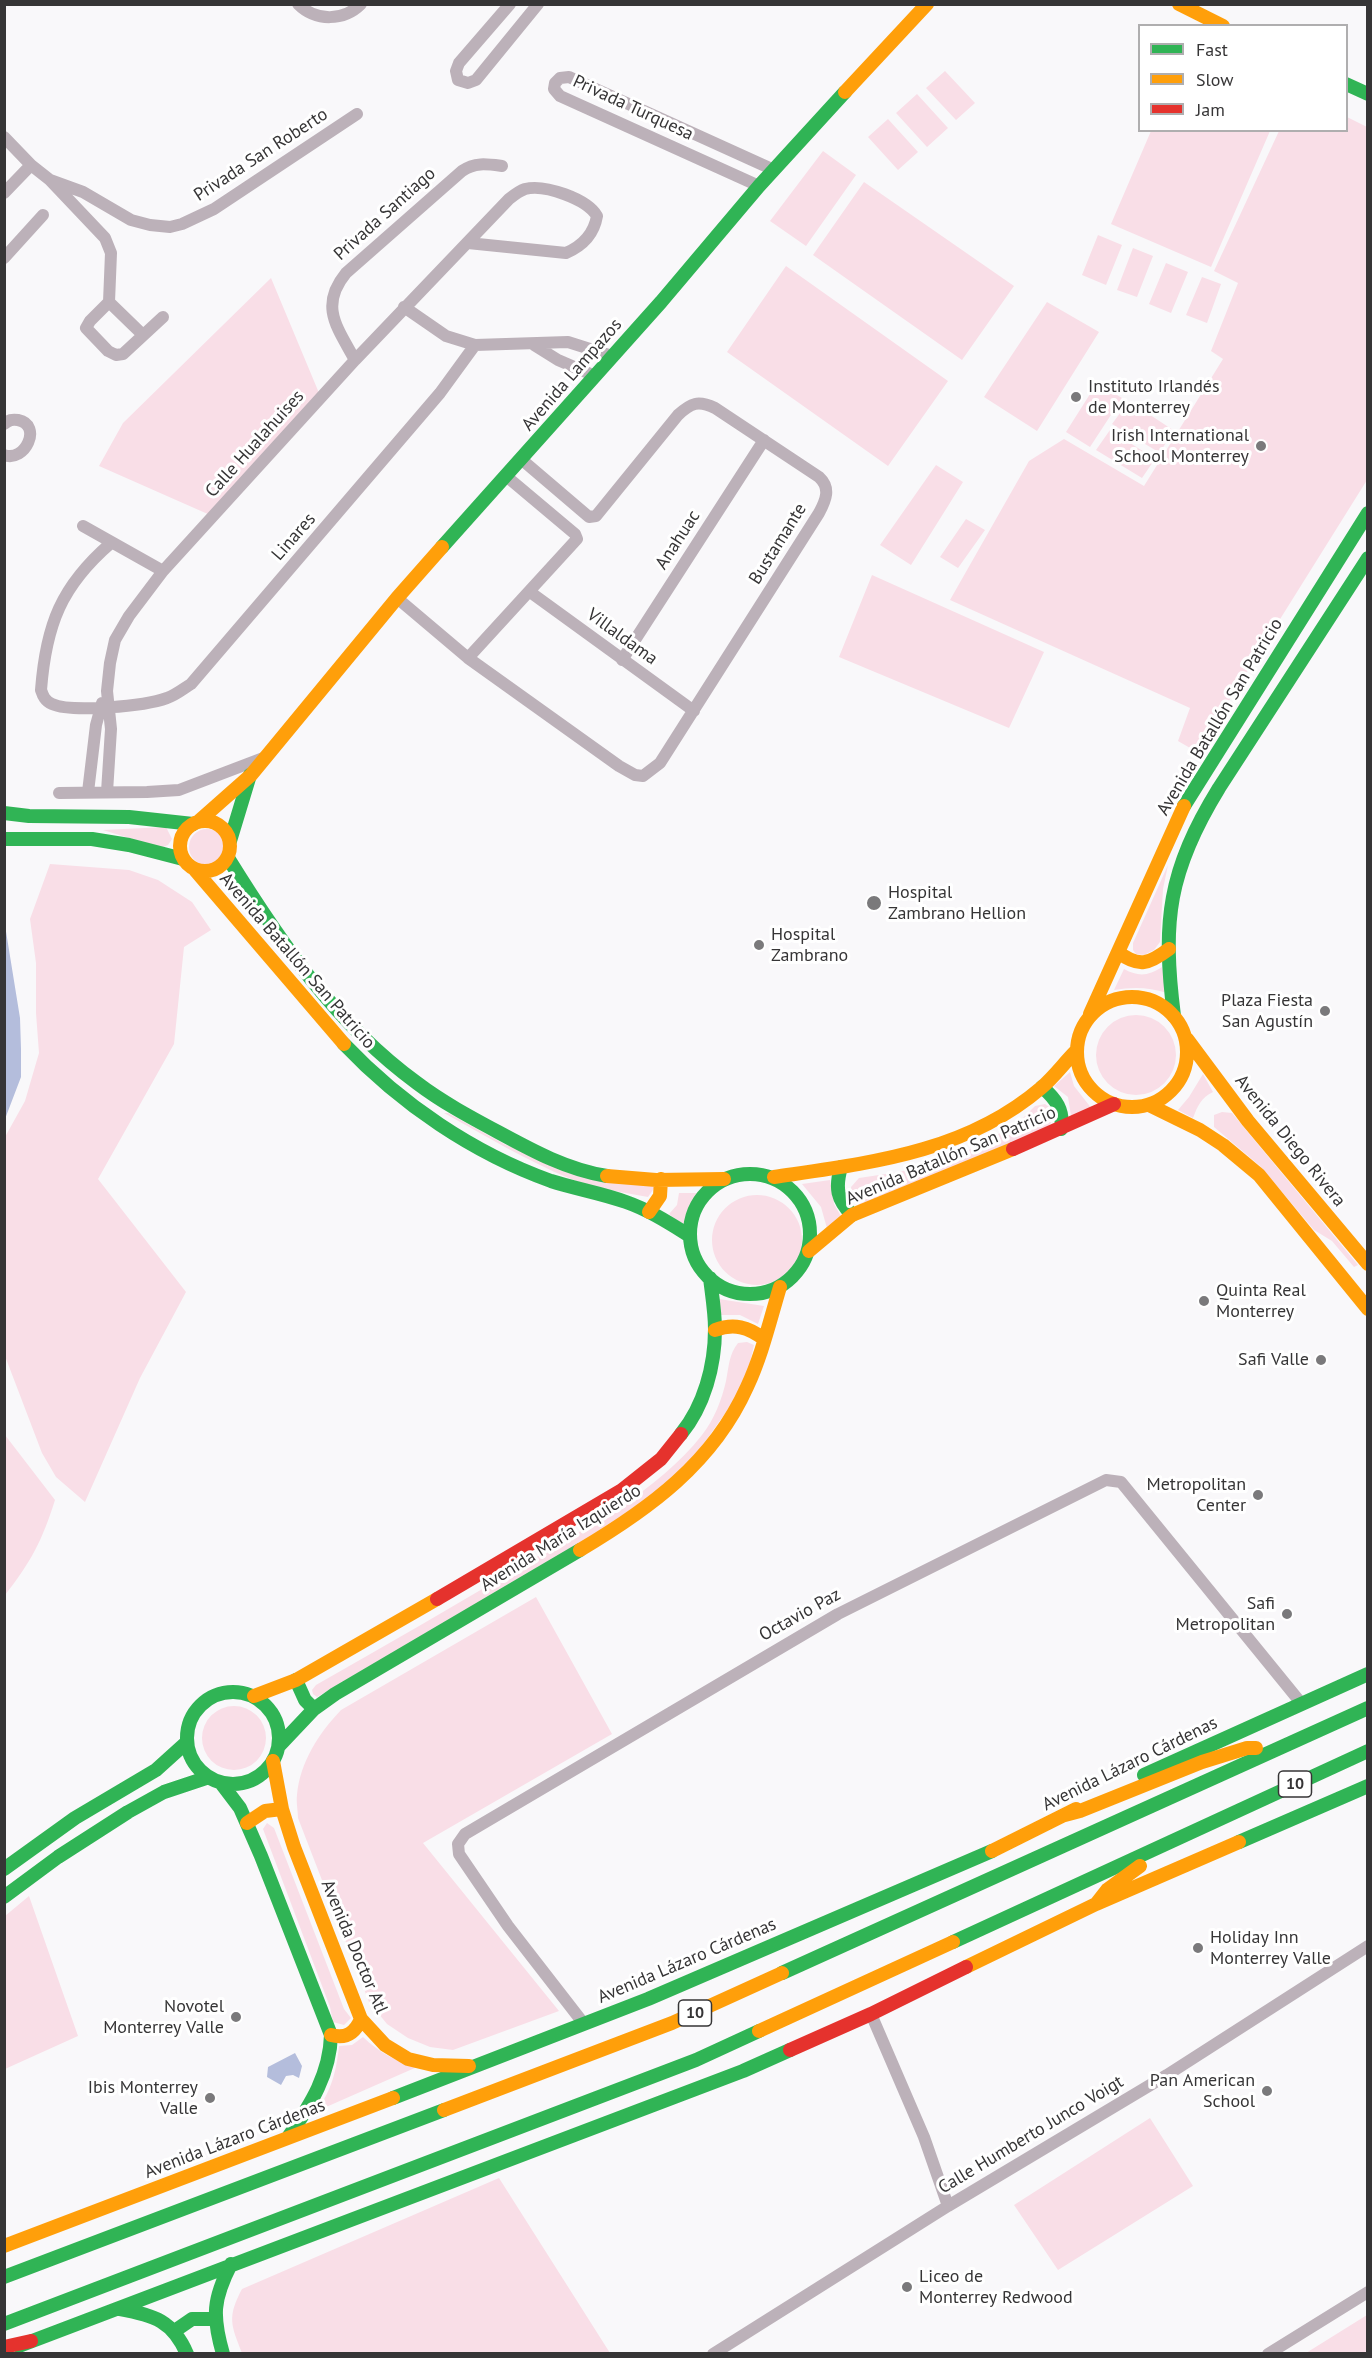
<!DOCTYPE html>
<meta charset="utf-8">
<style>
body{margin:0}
#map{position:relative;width:1372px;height:2358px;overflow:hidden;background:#f9f8fa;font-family:"PT Sans",sans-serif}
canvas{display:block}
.frame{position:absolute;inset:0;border:6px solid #363536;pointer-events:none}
.legend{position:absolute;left:1138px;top:24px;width:210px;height:108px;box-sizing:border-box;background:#fff;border:2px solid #afaeaf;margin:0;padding:8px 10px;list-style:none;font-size:18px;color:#363536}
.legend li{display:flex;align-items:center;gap:12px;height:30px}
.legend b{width:30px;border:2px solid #afaeaf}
</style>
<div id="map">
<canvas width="1372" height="2358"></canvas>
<div class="frame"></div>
<ul class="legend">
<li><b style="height:8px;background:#30b455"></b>Fast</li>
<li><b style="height:8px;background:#ff9f0a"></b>Slow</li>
<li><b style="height:8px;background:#e5322d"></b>Jam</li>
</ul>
</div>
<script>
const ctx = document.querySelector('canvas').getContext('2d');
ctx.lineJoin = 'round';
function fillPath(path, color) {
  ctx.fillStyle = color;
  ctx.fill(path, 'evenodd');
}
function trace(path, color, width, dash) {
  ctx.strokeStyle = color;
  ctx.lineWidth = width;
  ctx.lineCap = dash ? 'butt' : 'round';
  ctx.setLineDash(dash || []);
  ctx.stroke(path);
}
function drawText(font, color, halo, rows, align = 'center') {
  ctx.font = font + ' "PT Sans",sans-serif';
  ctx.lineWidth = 6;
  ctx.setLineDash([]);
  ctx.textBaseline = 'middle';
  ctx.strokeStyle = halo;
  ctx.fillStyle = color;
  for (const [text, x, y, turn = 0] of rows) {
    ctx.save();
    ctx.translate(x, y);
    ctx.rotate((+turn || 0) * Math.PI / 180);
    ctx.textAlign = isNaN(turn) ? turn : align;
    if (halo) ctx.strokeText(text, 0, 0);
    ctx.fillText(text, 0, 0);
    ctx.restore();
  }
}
const green = new Path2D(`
 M945 71 975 103 956 120 926 88Z
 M917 94 948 128 927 147 896 113Z
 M1347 117 1367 127V480L1197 752 1178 741 1190 708 950 600 1029 461 1064 439 1144 486 1223 359 1211 351 1238 283 1214 271 1279 131 1346 130Z
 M888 119 918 152 898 170 868 137Z
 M1151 131H1270L1211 267 1111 224Z
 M823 151 856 175 806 246 770 221Z
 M864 182 1014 286 962 360 813 255Z
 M1098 235 1122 245 1106 285 1082 275Z
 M1133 248 1153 256 1137 297 1117 290Z
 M1166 263 1188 272 1171 313 1149 304Z
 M786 266 948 381 888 466 727 352Z
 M1202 277 1221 284 1207 323 1186 315Z
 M271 278 319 393 210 515 99 466 123 423Z
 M1047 302 1099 332 1037 431 984 397Z
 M1097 383 1122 398 1090 447 1066 432Z
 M1129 401 1173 430 1160 453 1112 424Z
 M1110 430 1155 459 1142 478 1096 450Z
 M936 465 963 482 911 565 880 545Z
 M966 519 985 530 958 568 940 557Z
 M872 575 1044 652 1009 728 839 657Z
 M166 827 172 839 168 845 161 848 103 830Z
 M189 847a18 18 0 1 1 36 0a18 18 0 1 1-36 0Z
 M50 864 129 870 158 880 192 902 211 930 184 947 174 1044 98 1179 186 1292 140 1378 85 1502 56 1477 42 1453 5 1356V1137L25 1101 39 1053 36 1013V963L30 919Z
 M1168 865 1163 889 1160 942 1154 950 1144 955 1136 954 1133 950V943Z
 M1162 967 1167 993C1148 987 1133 987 1114 990L1124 969C1139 977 1148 976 1162 967Z
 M1096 1055a40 40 0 1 1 80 0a40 40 0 1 1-80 0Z
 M1070 1072 1074 1086 1092 1109 1071 1116 1068 1097 1054 1086Z
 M1203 1074 1213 1092C1201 1098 1198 1105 1193 1118L1178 1110 1189 1097Z
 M1045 1104 1053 1110 1054 1117 1049 1126 863 1209 853 1200 851 1187 859 1178 899 1172 944 1161 986 1142 1022 1119 1035 1106Z
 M1222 1112 1232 1113 1358 1265 1354 1267 1332 1241 1314 1230 1260 1166 1214 1127V1115Z
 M444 1113H448L506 1145 655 1187 648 1197C622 1192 596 1189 571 1179 527 1161 486 1136 444 1113Z
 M830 1180 834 1204 846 1225 830 1239 821 1207 802 1184Z
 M679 1193H698L689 1210 684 1226 669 1214 677 1205Z
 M712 1240a45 45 0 1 1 90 0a45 45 0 1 1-90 0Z
 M719 1299 764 1306 758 1324 740 1315H721Z
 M747 1342 754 1345 745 1385 688 1466 627 1515 317 1697 313 1694 312 1690 316 1685C388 1644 459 1603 530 1561 591 1524 657 1492 702 1435 714 1420 722 1399 726 1381 729 1366 729 1354 738 1343Z
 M5 1435 55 1500C42 1541 31 1562 5 1595Z
 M536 1597 612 1734 423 1843 559 2011 453 2050 430 2047 408 2038 387 2024 369 2002 298 1818C298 1811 296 1802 297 1795 300 1762 319 1733 341 1710Z
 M202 1738a32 32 0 1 1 64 0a32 32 0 1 1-64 0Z
 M267 1823 274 1828 344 2009 351 2018 344 2025 333 2022 330 2007 263 1829Z
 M29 1896 78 2036 5 2069V1916Z
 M363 2037C380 2053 395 2061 417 2067L317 2111C332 2088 336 2073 339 2046L352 2045Z
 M1150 2118 1193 2186 1058 2270 1014 2205Z
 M499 2178 610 2353H242C231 2325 227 2317 242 2289Z
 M1367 2315V2353H1306Z`);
const water = new Path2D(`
 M4 919 20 1018 21 1049V1077L5 1119Z
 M295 2053 302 2066 299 2078 293 2075 286 2076 281 2085 267 2077 268 2067Z`);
const street = new Path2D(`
 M298 4C316 22 344 21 361 4
 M510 4 459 63 456 71 458 80 468 83 476 80 538 4
 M4 137 31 165 50 180 105 238 111 253 109 302
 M50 180 83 192 131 220 150 225 170 227 182 224 214 209 357 114
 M759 186 560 96 554 89 555 83 560 78 569 77 774 170
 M4 193 31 165
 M4 258 43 215
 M109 302 90 321 86 328 108 351 116 355 123 354 163 317
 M109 302 143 335
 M404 307 446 336 475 345 568 342 612 356
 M534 345 558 360 595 376
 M355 360C337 327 319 306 346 273L462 171C475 162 487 164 502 166
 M4 424C9 420 12 419 18 420 43 425 25 463 4 455
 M83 526 163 571
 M111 543C61 586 46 625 41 690 43 696 45 701 52 704 72 713 145 706 167 698 176 695 183 689 191 684L440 393 475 345
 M530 592 694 711
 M397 598 468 658 619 766 635 775 643 776 660 763 819 513C826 500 831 488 819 477L715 408C698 400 691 403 678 415L596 516 589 517 521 459
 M468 658 577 539 575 534 506 476
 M622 660 764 440
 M88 792 96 725 102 703
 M107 792 111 729 107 691 110 663 115 640 129 616 163 571 355 360 509 199C514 195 519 191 525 189 545 184 587 199 597 216 594 234 582 246 566 253L468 243
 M59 793 147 792 179 790 263 758
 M871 2014 924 2137 948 2206
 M584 2024 508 1926 459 1854 458 1844 465 1834 838 1614 1106 1480 1121 1482 1301 1703
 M713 2354 948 2206 1167 2075 1368 1946
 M1268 2354 1368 2292`);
const fast = new Path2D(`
 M1346 84 1368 94
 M442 547 661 302 759 186 845 92
 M1184 806 1368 513
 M4 813 29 816 129 817 193 824
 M4 839H92L129 845 183 859
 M230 841 250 775
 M228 858C280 942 336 1024 417 1083 442 1102 470 1117 498 1132 533 1151 568 1170 607 1176
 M1174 1016C1162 921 1168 871 1219 788L1368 558
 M344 1044C401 1104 473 1153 551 1181 576 1189 601 1193 626 1202 649 1210 669 1223 690 1236
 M1042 1087C1056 1099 1064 1110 1061 1129
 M841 1167C835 1188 837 1199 852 1215
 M690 1234a60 60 0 1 1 120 0a60 60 0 1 1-120 0Z
 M681 1434C704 1406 715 1366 715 1329 715 1312 712 1295 710 1278
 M296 1680 305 1700 314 1709
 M187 1738a46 46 0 1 1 92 0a46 46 0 1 1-92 0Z
 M279 1746 314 1709 335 1694 580 1550
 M1144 1775 1368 1674
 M221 1783 240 1808 261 1856 331 2035C330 2074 311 2104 289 2136
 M1239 1842 1368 1786
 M4 1869 75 1818 156 1770 187 1742
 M4 1897 58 1857 128 1812 164 1792 209 1777
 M953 1942 1368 1751
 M782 1973 1368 1708
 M393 2098 648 1999 992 1851
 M4 2277 444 2110
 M120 2309C154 2315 173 2321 187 2354
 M4 2324 696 2060 759 2031
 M176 2330 192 2319H215
 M19 2346 743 2071 790 2050
 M223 2354C212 2316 213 2299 231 2264`);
const slow = new Path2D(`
 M1179 4 1223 26
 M845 92 927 4
 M180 846a25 25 0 1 1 50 0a25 25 0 1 1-50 0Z
 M199 821 251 775 397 598 442 547
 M195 870 344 1044
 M1118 952C1139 968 1149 964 1169 949
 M1077 1052a55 55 0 1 1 110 0a55 55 0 1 1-110 0Z
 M1090 1014 1184 806
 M1187 1039 1248 1121 1368 1264
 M1149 1105 1200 1130 1223 1145 1259 1175 1368 1309
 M607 1176 656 1180 724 1179
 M774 1177C869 1163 965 1153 1041 1088 1054 1077 1064 1063 1076 1051
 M649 1212 660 1196 661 1179
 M809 1251 852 1215 1013 1149
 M715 1330C734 1323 748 1327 764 1339
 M580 1550C649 1509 713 1463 747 1387 762 1355 770 1320 780 1287
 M254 1696 296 1680 437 1599
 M273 1761 282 1809 294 1847 361 2019 385 2045 408 2059 433 2065 469 2066
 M1065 1815 1080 1811 1202 1762 1247 1748H1256
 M247 1823 265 1811 282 1809
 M992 1851 1076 1809
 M1096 1904 1107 1890 1140 1866
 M966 1967 1096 1904 1239 1842
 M759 2031 953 1942
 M331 2035C346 2039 355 2033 361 2019
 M444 2110 672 2023 782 1973
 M4 2246 393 2098`);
const jam = new Path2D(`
 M1013 1149 1114 1104
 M437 1599 622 1490 661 1459 681 1434
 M790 2050 871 2014 966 1967
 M4 2347 31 2341`);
const markers = [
 [1076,397,6,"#7a797b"],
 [1261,446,6,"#7a797b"],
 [874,903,8,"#7a797b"],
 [759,945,6,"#7a797b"],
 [1325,1011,6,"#7a797b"],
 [1204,1301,6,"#7a797b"],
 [1321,1360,6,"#7a797b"],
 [1258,1495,6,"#7a797b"],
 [1287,1614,6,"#7a797b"],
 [1198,1948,6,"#7a797b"],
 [236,2017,6,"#7a797b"],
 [1267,2091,6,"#7a797b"],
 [210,2098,6,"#7a797b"],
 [907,2287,6,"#7a797b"]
];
const shields = [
 [1295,1784,33],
 [695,2013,33]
];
const shieldNames = [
 ["10",1295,1784],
 ["10",695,2013]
];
const streetNames = [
 ["Privada Turquesa",633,108,25],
 ["Privada San Roberto",261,155,-33],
 ["Privada Santiago",385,214,-42],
 ["Avenida Lampazos",572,375,-49],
 ["Calle Hualahuises",255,444,-48],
 ["Linares",294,537,-49],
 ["Anahuac",678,540,-57],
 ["Bustamante",778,544,-58],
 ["Villaldama",622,637,36],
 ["Avenida Batallón San Patricio",1220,717,-59],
 ["Avenida Batallón San Patricio",297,961,49],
 ["Avenida Diego Rivera",1290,1141,51],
 ["Avenida Batallón San Patricio",951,1156,-23],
 ["Avenida María Izquierdo",561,1538,-32],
 ["Octavio Paz",800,1615,-29],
 ["Avenida Lázaro Cárdenas",1130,1764,-26],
 ["Avenida Doctor Atl",354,1947,67],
 ["Avenida Lázaro Cárdenas",687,1961,-23],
 ["Calle Humberto Junco Voigt",1031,2135,-31],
 ["Avenida Lázaro Cárdenas",235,2139,-21]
];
const poiNames = [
 ["Instituto Irlandés",1088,387,"left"],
 ["de Monterrey",1088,408,"left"],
 ["Irish International",1249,436],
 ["School Monterrey",1249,457],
 ["Hospital",888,893,"left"],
 ["Zambrano Hellion",888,914,"left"],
 ["Hospital",771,935,"left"],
 ["Zambrano",771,956,"left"],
 ["Plaza Fiesta",1313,1001],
 ["San Agustín",1313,1022],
 ["Quinta Real",1216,1291,"left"],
 ["Monterrey",1216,1312,"left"],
 ["Safi Valle",1309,1360],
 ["Metropolitan",1246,1485],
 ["Center",1246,1506],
 ["Safi",1275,1604],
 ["Metropolitan",1275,1625],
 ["Holiday Inn",1210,1938,"left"],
 ["Monterrey Valle",1210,1959,"left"],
 ["Novotel",224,2007],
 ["Monterrey Valle",224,2028],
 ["Pan American",1255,2081],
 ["School",1255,2102],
 ["Ibis Monterrey",198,2088],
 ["Valle",198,2109],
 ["Liceo de",919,2277,"left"],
 ["Monterrey Redwood",919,2298,"left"]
];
fillPath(green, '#f9dee7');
fillPath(water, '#b4bddc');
trace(street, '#bcb1b9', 12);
trace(fast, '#30b455', 14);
trace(slow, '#ff9f0a', 14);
trace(jam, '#e5322d', 14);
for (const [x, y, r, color] of markers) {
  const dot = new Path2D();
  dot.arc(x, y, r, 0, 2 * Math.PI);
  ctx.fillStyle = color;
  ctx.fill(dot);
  trace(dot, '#fff', 2);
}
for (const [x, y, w] of shields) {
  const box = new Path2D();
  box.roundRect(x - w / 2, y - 13, w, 26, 4.5);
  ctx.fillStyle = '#fff';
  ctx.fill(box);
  trace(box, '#363536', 1.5);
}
drawText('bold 16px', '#363536', null, shieldNames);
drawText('18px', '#363536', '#fff', streetNames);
drawText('18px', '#363536', '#fff', poiNames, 'right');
</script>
